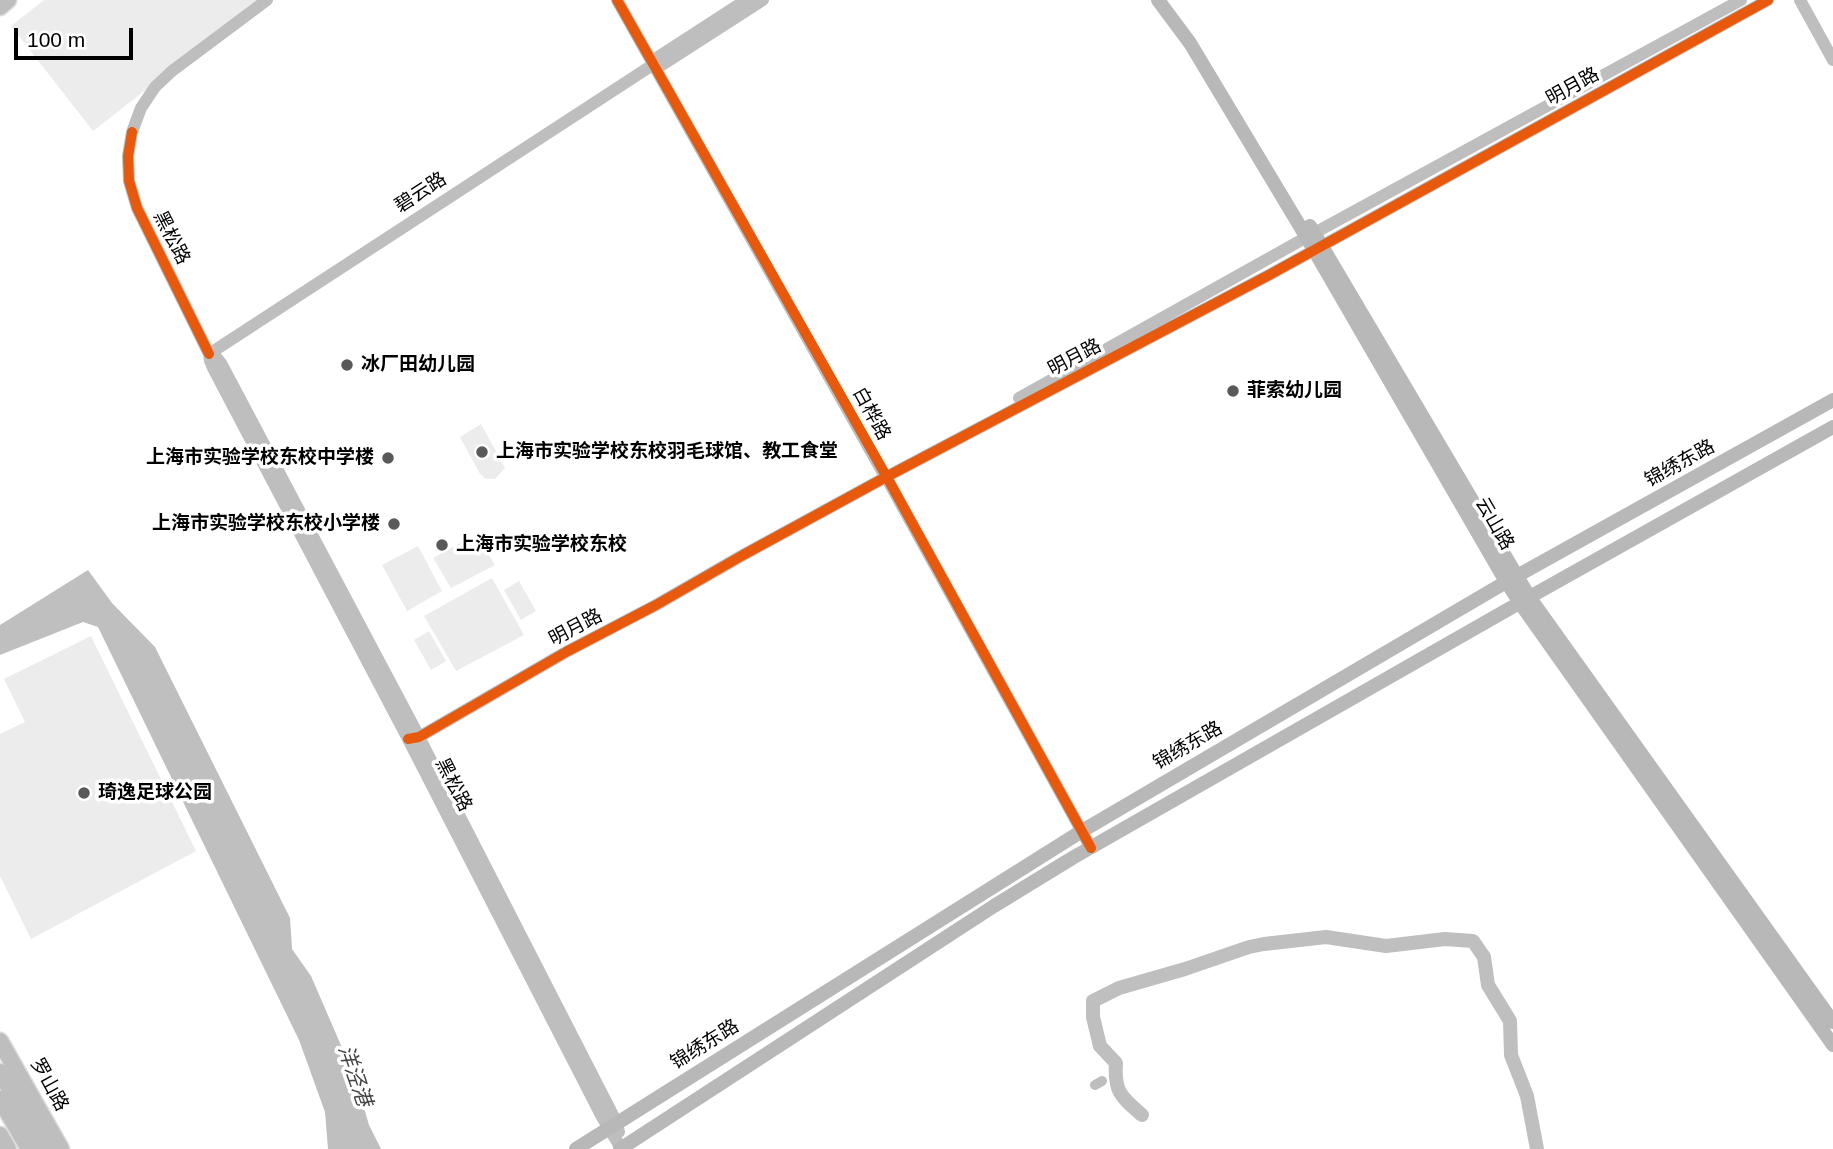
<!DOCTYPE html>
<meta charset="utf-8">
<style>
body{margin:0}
#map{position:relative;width:1833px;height:1149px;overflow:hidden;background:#fff;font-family:Helvetica,sans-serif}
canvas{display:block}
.scale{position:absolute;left:14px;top:28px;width:119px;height:32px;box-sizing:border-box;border:4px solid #000;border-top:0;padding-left:9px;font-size:21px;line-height:24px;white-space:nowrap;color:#000;-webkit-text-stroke:5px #fff;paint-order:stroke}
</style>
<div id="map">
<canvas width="1833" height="1149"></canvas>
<div class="scale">100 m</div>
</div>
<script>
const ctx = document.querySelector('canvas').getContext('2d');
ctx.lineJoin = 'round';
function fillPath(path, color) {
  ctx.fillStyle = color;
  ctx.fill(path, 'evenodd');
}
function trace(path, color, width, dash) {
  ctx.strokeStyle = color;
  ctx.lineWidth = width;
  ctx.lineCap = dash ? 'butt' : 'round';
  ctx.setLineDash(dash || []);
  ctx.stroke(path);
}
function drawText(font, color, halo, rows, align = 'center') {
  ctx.font = font + ' Helvetica,"Noto Sans SC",sans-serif';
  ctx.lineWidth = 7;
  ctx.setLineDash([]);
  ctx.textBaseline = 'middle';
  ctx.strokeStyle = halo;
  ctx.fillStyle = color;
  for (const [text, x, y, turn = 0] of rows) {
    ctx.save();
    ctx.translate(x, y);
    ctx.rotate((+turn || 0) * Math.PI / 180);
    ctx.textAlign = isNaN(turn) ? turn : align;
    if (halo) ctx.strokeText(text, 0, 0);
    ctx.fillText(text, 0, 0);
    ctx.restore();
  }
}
const green = new Path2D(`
 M44 0H261L93 131 11 26Z
 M481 424 505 468 495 479H486L480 474 460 437Z
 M476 534 495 565 451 588 433 558Z
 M418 546 442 591 407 611 382 565Z
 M492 578 524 635 456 671 424 616Z
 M519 581 536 611 521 620 504 590Z
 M429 631 446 661 431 670 414 640Z
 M91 636 196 851 31 939 0 876V734L25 722 4 679Z`);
const water = new Path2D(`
 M88 570 112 603 155 647 290 918 292 949 311 976 356 1080 369 1125 381 1149H328L325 1112 299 1040 98 627 83 622 0 655V625Z`);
const river = new Path2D(`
 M1142 1115C1121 1097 1114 1092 1116 1063L1100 1046 1093 1017V1001L1119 988 1185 969 1249 947 1264 944 1326 937 1386 946 1445 939 1473 941 1484 957 1488 985 1510 1021 1511 1055 1527 1096 1537 1149`);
const minor = new Path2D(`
 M1095 1085 1102 1081`);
const tertiary = new Path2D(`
 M267 0 172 71 155 87 141 108 132 132 128 156 129 181 137 208 209 354 210 361 213 368 408 739 602 1117 621 1148
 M617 0 883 473
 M1800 0 1833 60
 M654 64 662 65 763 0
 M209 354 216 357 221 363 414 727 617 1123 619 1132
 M209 354 654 64 658 57 746 0
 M1019 398 1298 242 1741 0
 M886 477 1091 848
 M408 739 419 737 566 652 656 605 743 555 886 477 1269 275 1768 0`);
const secondary = new Path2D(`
 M1158 0 1190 43 1307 238 1501 573 1520 603 1833 1045
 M1310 226 1530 598 1833 1022
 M576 1149 1082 831 1506 582 1833 400
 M620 1149 994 906 1074 857 1535 594 1833 427`);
const primary = new Path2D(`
 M0 1041 61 1149
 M0 1135 8 1149`);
const trunk = new Path2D(`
 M0 7 8 0
 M0 1072 44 1149
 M0 1099 29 1149`);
const cycleway = new Path2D(`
 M617 0 889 481 1091 848
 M132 132 128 156 129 181 137 208 209 354
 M408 739 419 737 566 652 656 605 743 555 886 477 1269 275 1768 0`);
const markers = [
 [347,365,7,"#595959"],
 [1233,391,7,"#595959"],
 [482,452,7,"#595959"],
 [388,458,7,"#595959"],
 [394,524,7,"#595959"],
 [442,545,7,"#595959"],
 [84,793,7,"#595959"]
];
const streetNames = [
 ["明月路",1573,87,-29],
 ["碧云路",421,193,-33],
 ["黑松路",171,238,63],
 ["明月路",1075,358,-28],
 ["白桦路",871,414,61],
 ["锦绣东路",1680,464,-29],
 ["云山路",1494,524,60],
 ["明月路",576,628,-28],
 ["锦绣东路",1188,746,-30],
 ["黑松路",453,785,63],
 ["锦绣东路",705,1045,-32],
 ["罗山路",49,1085,61]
];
const poiNames = [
 ["冰厂田幼儿园",361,365],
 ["菲索幼儿园",1247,391],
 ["上海市实验学校东校羽毛球馆、教工食堂",496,452],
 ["上海市实验学校东校中学楼",374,458,"right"],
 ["上海市实验学校东校小学楼",380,524,"right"],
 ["上海市实验学校东校",456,545],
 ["琦逸足球公园",98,793]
];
const waterNames = [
 ["洋泾港",354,1076,71]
];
fillPath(green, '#ececec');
fillPath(water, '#bfbfbf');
trace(river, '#bfbfbf', 14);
trace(primary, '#dbdbdb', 19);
trace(trunk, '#dbdbdb', 19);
trace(minor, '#bebebe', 10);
trace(tertiary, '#bebebe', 12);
trace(secondary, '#b8b8b8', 14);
trace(primary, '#bebebe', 16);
trace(trunk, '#bebebe', 16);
trace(cycleway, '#e8590c', 10);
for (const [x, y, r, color] of markers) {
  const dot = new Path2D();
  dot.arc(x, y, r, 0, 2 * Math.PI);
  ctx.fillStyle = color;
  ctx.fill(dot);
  trace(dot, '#fff', 2.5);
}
drawText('19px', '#000', '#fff', streetNames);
drawText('bold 19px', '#000', '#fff', poiNames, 'left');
drawText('italic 21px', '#444', '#fff', waterNames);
</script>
